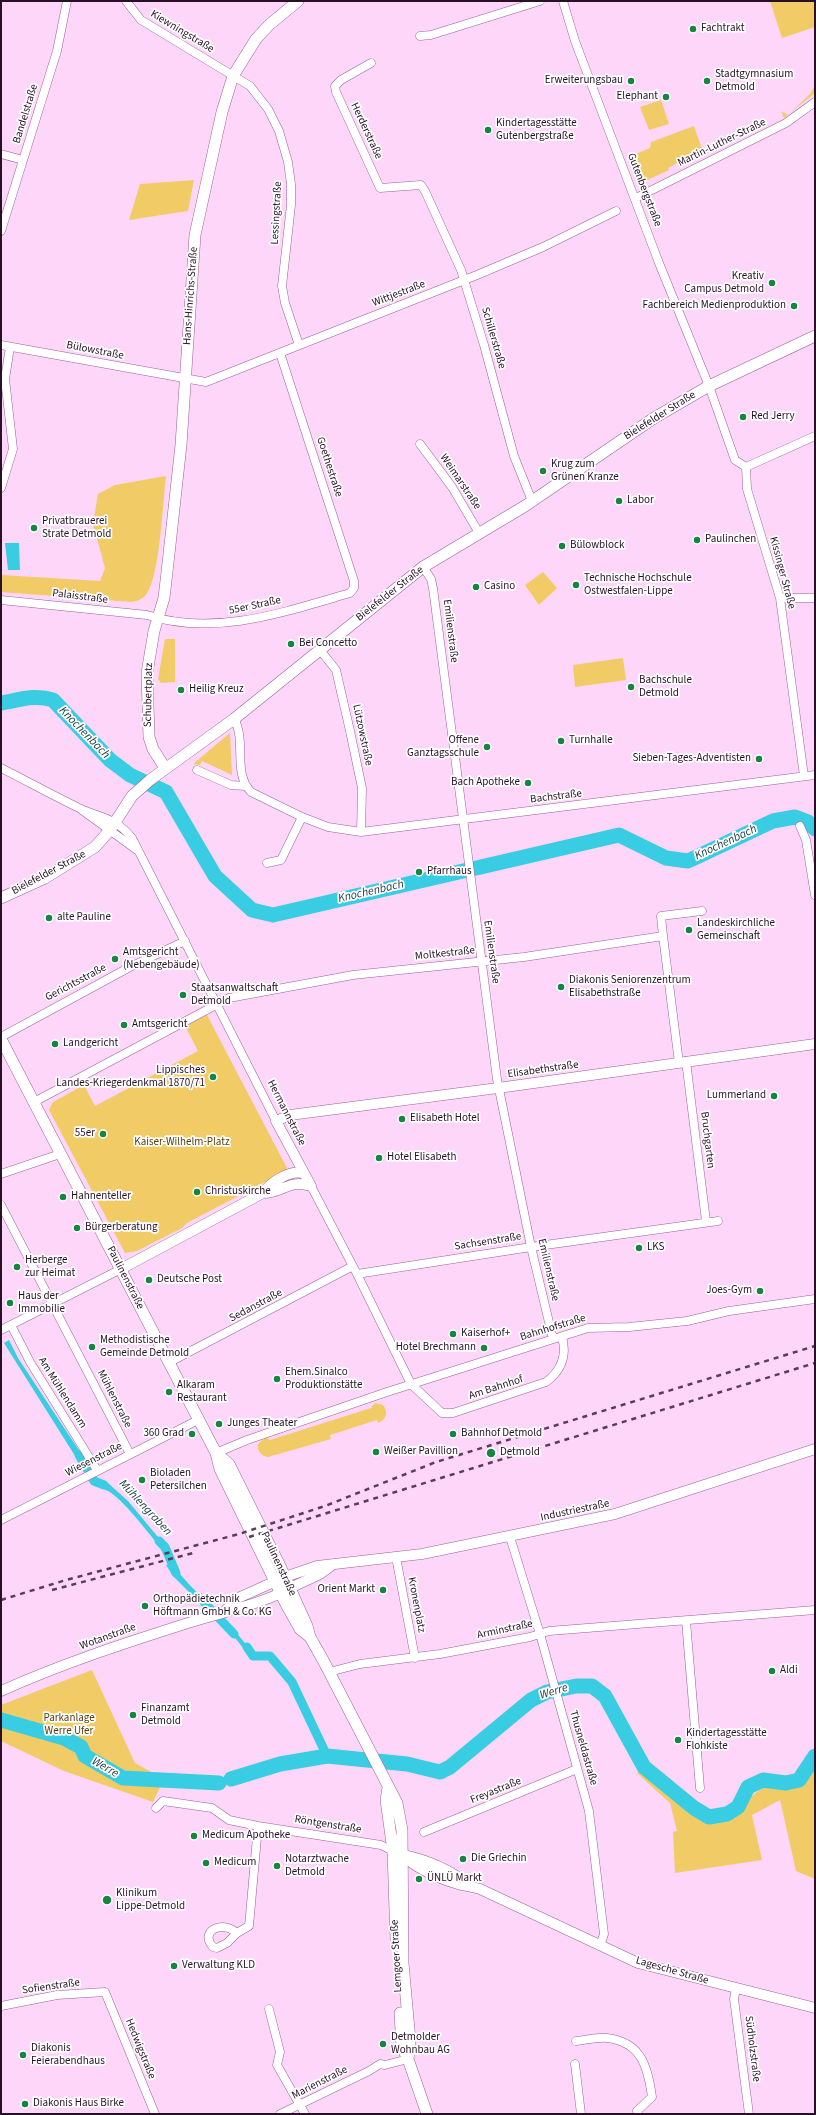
<!DOCTYPE html>
<meta charset="utf-8">
<style>
body{margin:0}
#map{position:relative;width:816px;height:2115px;overflow:hidden;background:#fed6fa;font-family:"Source Sans 3",sans-serif}
canvas{display:block}
.frame{position:absolute;inset:0;border:2px solid #281026;pointer-events:none}
</style>
<div id="map">
<canvas width="816" height="2115"></canvas>
<div class="frame"></div>
</div>
<script>
const ctx = document.querySelector('canvas').getContext('2d');
ctx.lineJoin = 'round';
function fillPath(path, color) {
  ctx.fillStyle = color;
  ctx.fill(path, 'evenodd');
}
function trace(path, color, width, dash) {
  ctx.strokeStyle = color;
  ctx.lineWidth = width;
  ctx.lineCap = dash ? 'butt' : 'round';
  ctx.setLineDash(dash || []);
  ctx.stroke(path);
}
function drawText(font, color, halo, rows, align = 'center') {
  ctx.font = font + ' "Source Sans 3",sans-serif';
  ctx.lineWidth = 3.5;
  ctx.setLineDash([]);
  ctx.textBaseline = 'middle';
  ctx.strokeStyle = halo;
  ctx.fillStyle = color;
  for (const [text, x, y, turn = 0] of rows) {
    ctx.save();
    ctx.translate(x, y);
    ctx.rotate((+turn || 0) * Math.PI / 180);
    ctx.textAlign = isNaN(turn) ? turn : align;
    if (halo) ctx.strokeText(text, 0, 0);
    ctx.fillText(text, 0, 0);
    ctx.restore();
  }
}
const green = new Path2D(`
 M770 1H815V27L782 38Z
 M815 85V93L784 118 781 111 788 115 810 94Z
 M661 100 669 124 649 130 640 107Z
 M694 126 702 149 700 155 686 162 685 159 668 168 669 170 639 184 631 156 650 148 651 142Z
 M194 180 188 211 129 220 140 184Z
 M166 476C163 500 160 581 145 596 141 600 136 601 132 602L1 592V575L100 581 105 568 93 524 98 494 115 485Z
 M543 572 557 588 539 605 525 585Z
 M165 639H175V682L161 683 158 679Z
 M623 658 626 680 575 687 573 665Z
 M230 733 232 775 202 761 200 765 193 764Z
 M207 1015 287 1168 286 1171 187 1223 182 1228 137 1251 125 1253 49 1110 53 1102 84 1085 95 1106 198 1051 185 1026Z
 M375 1403 383 1405C389 1413 386 1419 378 1423L377 1420 330 1435 331 1439 268 1457C261 1456 257 1451 258 1444L266 1437 270 1440 371 1408Z
 M92 1670 135 1763 164 1779 153 1802 64 1771 1 1741V1705Z
 M815 1760V1879L796 1871 780 1800 752 1815 762 1860 675 1873 673 1832 677 1831 670 1803 637 1773 640 1770C658 1785 707 1834 732 1819 735 1817 738 1812 740 1809 747 1800 756 1790 768 1786 772 1784 778 1785 783 1786 807 1786 805 1775 815 1760Z`);
const water = new Path2D(`
 M5 543H19L20 570H8Z
 M9 1340 18 1358 88 1464 82 1467 4 1343Z
 M97 1479 108 1483 128 1501 168 1549 161 1551V1548C149 1534 123 1499 108 1491 102 1488 97 1487 92 1483Z
 M173 1563C181 1579 197 1590 207 1605L203 1606 173 1576 166 1565Z
 M230 1625 254 1654 251 1658 232 1634 223 1627Z`);
const canal = new Path2D(`
 M79 1455 94 1481 104 1485
 M159 1541 165 1547 176 1573
 M199 1597 234 1634
 M247 1647 253 1656H270L292 1682 327 1756`);
const river = new Path2D(`
 M1 703C19 700 35 694 53 700L110 760 130 775 166 792 215 876 252 910 273 915 619 835 666 858 688 861 773 821 795 817 808 822 815 829
 M1 1720 64 1738 81 1747 85 1756 123 1778 219 1783
 M231 1779 280 1764 327 1756 407 1764 440 1772 450 1767 531 1700 547 1692 576 1686H592L605 1696 644 1767 694 1808 709 1817 727 1814 738 1807 748 1787 763 1780 786 1783 799 1780 815 1756`);
const minor = new Path2D(`
 M126 1 141 20 250 86 268 109 279 131 288 162 291 184V205L282 286 285 303 299 345
 M563 1 575 41 659 263 709 386 735 460 746 467 747 489 780 598 804 776
 M420 36 431 35 540 1
 M371 63 341 80 335 86 336 92 380 188 421 185 425 191 461 270 484 345 514 456 532 501
 M1 154 23 160
 M636 198 786 123 815 102
 M1 231 57 51 67 1
 M1 345 206 382 477 275 543 247 616 211
 M420 444 452 487 479 533
 M746 467 815 436
 M1 488 13 449 5 379 10 347
 M423 567 431 579 433 588 497 1079 531 1247 553 1339
 M780 598H815
 M1 600 147 615C214 637 285 612 350 593L354 588V581L280 353
 M320 650 336 670 350 731 362 788 361 832
 M234 719C247 741 232 772 251 792L302 817 328 827 361 832 815 775
 M1 768C27 781 52 795 79 808 100 818 115 817 132 838L276 1121
 M197 770 231 785 245 786
 M82 810 137 850
 M800 826 806 840 815 895
 M267 863 281 860 302 817
 M663 936 679 1063
 M1 1037 130 967 185 941
 M686 1061 706 1221
 M34 1102 229 998 353 975 524 957 663 936 661 916 702 911
 M1 1174 60 1154
 M311 1186 357 1274 411 1384 442 1413H453L546 1382C562 1370 567 1355 562 1337
 M1 1205 130 1454
 M357 1274 531 1247 718 1221
 M11 1325 30 1362 97 1470
 M1 1330 121 1269
 M168 1363 353 1266
 M216 1453 247 1440 387 1392 588 1328 629 1327 687 1321 729 1311 815 1299
 M1 1520 198 1420
 M510 1537 540 1634 589 1811 604 1934 600 1946
 M396 1557 415 1658
 M686 1621 700 1788
 M329 1672 360 1664 440 1654 530 1637 549 1631 815 1610
 M156 1808 163 1801 212 1808 229 1820 258 1826 381 1845 393 1851
 M424 1832 577 1769
 M237 1933C221 1919 199 1932 213 1947L217 1948 227 1943 237 1933 249 1926 258 1826
 M736 1988 734 1999 749 2114
 M1 2006 57 1995 105 1992 155 2114
 M269 2009 280 2052 277 2065 305 2114
 M576 2041C586 2040 598 2037 607 2038 642 2042 648 2068 652 2097L637 2111 638 2114
 M575 2064 581 2114
 M280 2114 369 2071 380 2064 385 2065 408 2059`);
const tertiary = new Path2D(`
 M311 1186 276 1121 290 1115 498 1088 815 1044
 M263 1193C284 1193 287 1179 311 1186
 M121 1269 263 1193C271 1182 289 1170 303 1173
 M285 1577 317 1566 422 1554 615 1514 815 1449
 M290 1588 320 1574 332 1565
 M225 1611 238 1598 276 1581
 M1 1691C61 1664 125 1643 188 1623 219 1613 251 1607 281 1593
 M402 1855C418 1869 435 1877 455 1883 463 1886 471 1886 480 1889L638 1963 815 2008
 M403 1855C427 1860 450 1870 469 1885`);
const secondary = new Path2D(`
 M165 768 153 749 149 737 147 673 154 631 164 598 167 572 181 445 195 235 222 112 233 76 256 39 269 25 298 1
 M1 898 45 878 95 847 110 830 132 796 150 780 234 719 423 567 525 506 654 418 709 386 815 336
 M1 1039 216 1453 220 1469 287 1606 300 1629 310 1637 323 1660 397 1803 402 1830 403 1963 410 2041 408 2059
 M216 1453 229 1464 280 1566 307 1626 310 1637
 M388 1788 386 1800 393 1851 396 1940
 M400 2013 402 2047 408 2059 427 2114`);
const rail = new Path2D(`
 M249 1537 815 1363
 M52 1590 197 1552
 M1 1600 66 1580 239 1534 325 1506 436 1462 815 1346`);
const markers = [
 [693,29,4,"#15863f"],
 [631,81,4,"#15863f"],
 [707,81,4,"#15863f"],
 [666,97,4,"#15863f"],
 [488,130,4,"#15863f"],
 [772,283,4,"#15863f"],
 [794,306,4,"#15863f"],
 [743,417,4,"#15863f"],
 [543,471,4,"#15863f"],
 [619,501,4,"#15863f"],
 [34,528,4,"#15863f"],
 [697,540,4,"#15863f"],
 [562,546,4,"#15863f"],
 [576,585,4,"#15863f"],
 [476,587,4,"#15863f"],
 [291,644,4,"#15863f"],
 [631,687,4,"#15863f"],
 [181,690,4,"#15863f"],
 [561,741,4,"#15863f"],
 [487,747,4,"#15863f"],
 [759,759,4,"#15863f"],
 [528,783,4,"#15863f"],
 [419,872,4,"#15863f"],
 [49,918,4,"#15863f"],
 [689,930,4,"#15863f"],
 [115,959,4,"#15863f"],
 [561,987,4,"#15863f"],
 [183,995,4,"#15863f"],
 [124,1025,4,"#15863f"],
 [55,1044,4,"#15863f"],
 [213,1077,4,"#15863f"],
 [774,1096,4,"#15863f"],
 [402,1119,4,"#15863f"],
 [103,1134,4,"#15863f"],
 [379,1158,4,"#15863f"],
 [197,1192,4,"#15863f"],
 [63,1197,4,"#15863f"],
 [77,1228,4,"#15863f"],
 [639,1248,4,"#15863f"],
 [17,1267,4,"#15863f"],
 [149,1280,4,"#15863f"],
 [760,1291,4,"#15863f"],
 [10,1303,4,"#15863f"],
 [453,1334,4,"#15863f"],
 [92,1347,4,"#15863f"],
 [484,1348,4,"#15863f"],
 [277,1379,4,"#15863f"],
 [169,1392,4,"#15863f"],
 [219,1424,4,"#15863f"],
 [192,1434,4,"#15863f"],
 [453,1434,4,"#15863f"],
 [376,1452,4,"#15863f"],
 [491,1453,5,"#15863f"],
 [142,1480,4,"#15863f"],
 [383,1590,4,"#15863f"],
 [145,1606,4,"#15863f"],
 [772,1671,4,"#15863f"],
 [133,1715,4,"#15863f"],
 [678,1740,4,"#15863f"],
 [194,1836,4,"#15863f"],
 [463,1859,4,"#15863f"],
 [206,1863,4,"#15863f"],
 [277,1866,4,"#15863f"],
 [419,1879,4,"#15863f"],
 [107,1900,5,"#15863f"],
 [174,1966,4,"#15863f"],
 [383,2044,4,"#15863f"],
 [23,2055,4,"#15863f"],
 [25,2104,4,"#15863f"]
];
const poiNames = [
 ["Fachtrakt",701,29],
 ["Stadtgymnasium",715,75],
 ["Detmold",715,88],
 ["Erweiterungsbau",623,81,"right"],
 ["Elephant",658,97,"right"],
 ["Kindertagesstätte",496,124],
 ["Gutenbergstraße",496,137],
 ["Kreativ",764,277,"right"],
 ["Campus Detmold",764,290,"right"],
 ["Fachbereich Medienproduktion",786,306,"right"],
 ["Red Jerry",751,417],
 ["Krug zum",551,465],
 ["Grünen Kranze",551,478],
 ["Labor",627,501],
 ["Privatbrauerei",42,522],
 ["Strate Detmold",42,535],
 ["Paulinchen",705,540],
 ["Bülowblock",570,546],
 ["Technische Hochschule",584,579],
 ["Ostwestfalen-Lippe",584,592],
 ["Casino",484,587],
 ["Bei Concetto",299,644],
 ["Bachschule",639,681],
 ["Detmold",639,694],
 ["Heilig Kreuz",189,690],
 ["Offene",479,741,"right"],
 ["Ganztagsschule",479,754,"right"],
 ["Turnhalle",569,741],
 ["Sieben-Tages-Adventisten",751,759,"right"],
 ["Bach Apotheke",520,783,"right"],
 ["Pfarrhaus",427,872],
 ["alte Pauline",57,918],
 ["Landeskirchliche",697,924],
 ["Gemeinschaft",697,937],
 ["Amtsgericht",123,953],
 ["(Nebengebäude)",123,966],
 ["Diakonis Seniorenzentrum",569,981],
 ["Elisabethstraße",569,994],
 ["Staatsanwaltschaft",191,989],
 ["Detmold",191,1002],
 ["Amtsgericht",132,1025],
 ["Landgericht",63,1044],
 ["Lippisches",205,1071,"right"],
 ["Landes-Kriegerdenkmal 1870/71",205,1084,"right"],
 ["Lummerland",766,1096,"right"],
 ["Elisabeth Hotel",410,1119],
 ["55er",95,1134,"right"],
 ["Hotel Elisabeth",387,1158],
 ["Christuskirche",205,1192],
 ["Hahnenteller",71,1197],
 ["Bürgerberatung",85,1228],
 ["LKS",647,1248],
 ["Herberge",25,1261],
 ["zur Heimat",25,1274],
 ["Deutsche Post",157,1280],
 ["Joes-Gym",752,1291,"right"],
 ["Haus der",18,1297],
 ["Immobilie",18,1310],
 ["Kaiserhof+",461,1334],
 ["Methodistische",100,1341],
 ["Gemeinde Detmold",100,1354],
 ["Hotel Brechmann",476,1348,"right"],
 ["Ehem.Sinalco",285,1373],
 ["Produktionstätte",285,1386],
 ["Alkaram",177,1386],
 ["Restaurant",177,1399],
 ["Junges Theater",227,1424],
 ["360 Grad",184,1434,"right"],
 ["Bahnhof Detmold",461,1434],
 ["Weißer Pavillion",384,1452],
 ["Detmold",500,1453],
 ["Bioladen",150,1474],
 ["Petersilchen",150,1487],
 ["Orient Markt",375,1590,"right"],
 ["Orthopädietechnik",153,1600],
 ["Höftmann GmbH & Co. KG",153,1613],
 ["Aldi",780,1671],
 ["Finanzamt",141,1709],
 ["Detmold",141,1722],
 ["Kindertagesstätte",686,1734],
 ["Flohkiste",686,1747],
 ["Medicum Apotheke",202,1836],
 ["Die Griechin",471,1859],
 ["Notarztwache",285,1860],
 ["Detmold",285,1873],
 ["Medicum",214,1863],
 ["ÜNLÜ Markt",427,1879],
 ["Klinikum",116,1894],
 ["Lippe-Detmold",116,1907],
 ["Verwaltung KLD",182,1966],
 ["Detmolder",391,2038],
 ["Wohnbau AG",391,2051],
 ["Diakonis",31,2049],
 ["Feierabendhaus",31,2062],
 ["Diakonis Haus Birke",33,2104]
];
const streetNames = [
 ["Kiewningstraße",182,32,31],
 ["Bandelstraße",26,114,-73],
 ["Herderstraße",366,131,65],
 ["Martin-Luther-Straße",722,143,-26],
 ["Gutenbergstraße",644,190,69],
 ["Lessingstraße",277,213,-87],
 ["Wittjestraße",399,294,-21],
 ["Hans-Hinrichs-Straße",191,296,-86],
 ["Schillerstraße",493,338,74],
 ["Bülowstraße",95,351,11],
 ["Bielefelder Straße",660,416,-32],
 ["Goethestraße",329,467,72],
 ["Weimarstraße",460,482,56],
 ["Kissinger Straße",782,573,75],
 ["Bielefelder Straße",390,594,-38],
 ["Palaisstraße",80,597,7],
 ["55er Straße",255,606,-12],
 ["Emilienstraße",450,631,83],
 ["Schubertplatz",149,695,-89],
 ["Lützowstraße",362,735,78],
 ["Bachstraße",556,797,-7],
 ["Bielefelder Straße",49,873,-28],
 ["Emilienstraße",491,952,82],
 ["Moltkestraße",445,954,-6],
 ["Gerichtsstraße",76,983,-28],
 ["Elisabethstraße",543,1070,-8],
 ["Hermannstraße",286,1113,63],
 ["Bruchgarten",707,1140,83],
 ["Sachsenstraße",488,1242,-9],
 ["Emilienstraße",548,1270,77],
 ["Paulinenstraße",125,1278,63],
 ["Sedanstraße",256,1306,-28],
 ["Bahnhofstraße",553,1328,-17],
 ["Am Bahnhof",496,1388,-18],
 ["Am Mühlendamm",62,1393,58],
 ["Mühlenstraße",114,1399,63],
 ["Wiesenstraße",94,1460,-27],
 ["Industriestraße",575,1511,-12],
 ["Paulinenstraße",278,1564,65],
 ["Kronenplatz",416,1605,79],
 ["Arminstraße",505,1630,-12],
 ["Wotanstraße",108,1637,-20],
 ["Thusneldastraße",583,1748,74],
 ["Freyastraße",496,1791,-22],
 ["Röntgenstraße",328,1825,9],
 ["Lemgoer Straße",397,1956,-93],
 ["Lagesche Straße",672,1971,16],
 ["Sofienstraße",51,1987,-8],
 ["Hedwigstraße",140,2049,68],
 ["Südholzstraße",752,2049,83],
 ["Marienstraße",320,2083,-27]
];
const parkNames = [
 ["Kaiser-Wilhelm-Platz",182,1143],
 ["Parkanlage",69,1719],
 ["Werre Ufer",69,1732]
];
const waterNames = [
 ["Knochenbach",84,733,46],
 ["Knochenbach",726,843,-25],
 ["Knochenbach",371,892,-13],
 ["Mühlengraben",145,1508,47],
 ["Werre",554,1692,-17],
 ["Werre",105,1768,30]
];
fillPath(green, '#f1cc66');
fillPath(water, '#39cde3');
trace(canal, '#39cde3', 9);
trace(river, '#39cde3', 15);
trace(minor, '#9b6097', 9);
trace(tertiary, '#9b6097', 11);
trace(secondary, '#9b6097', 12);
trace(minor, '#fff', 8);
trace(tertiary, '#fff', 10);
trace(secondary, '#fff', 11);
trace(rail, '#5a3e57', 2.5, [5, 5]);
for (const [x, y, r, color] of markers) {
  const dot = new Path2D();
  dot.arc(x, y, r, 0, 2 * Math.PI);
  ctx.fillStyle = color;
  ctx.fill(dot);
  trace(dot, '#fff', 1.5);
}
drawText('11px', '#281026', '#fff', poiNames, 'left');
drawText('11px', '#281026', '#fff', streetNames);
drawText('11px', '#55430c', '#fff', parkNames);
drawText('italic 12px', '#213f44', '#fff', waterNames);
</script>
